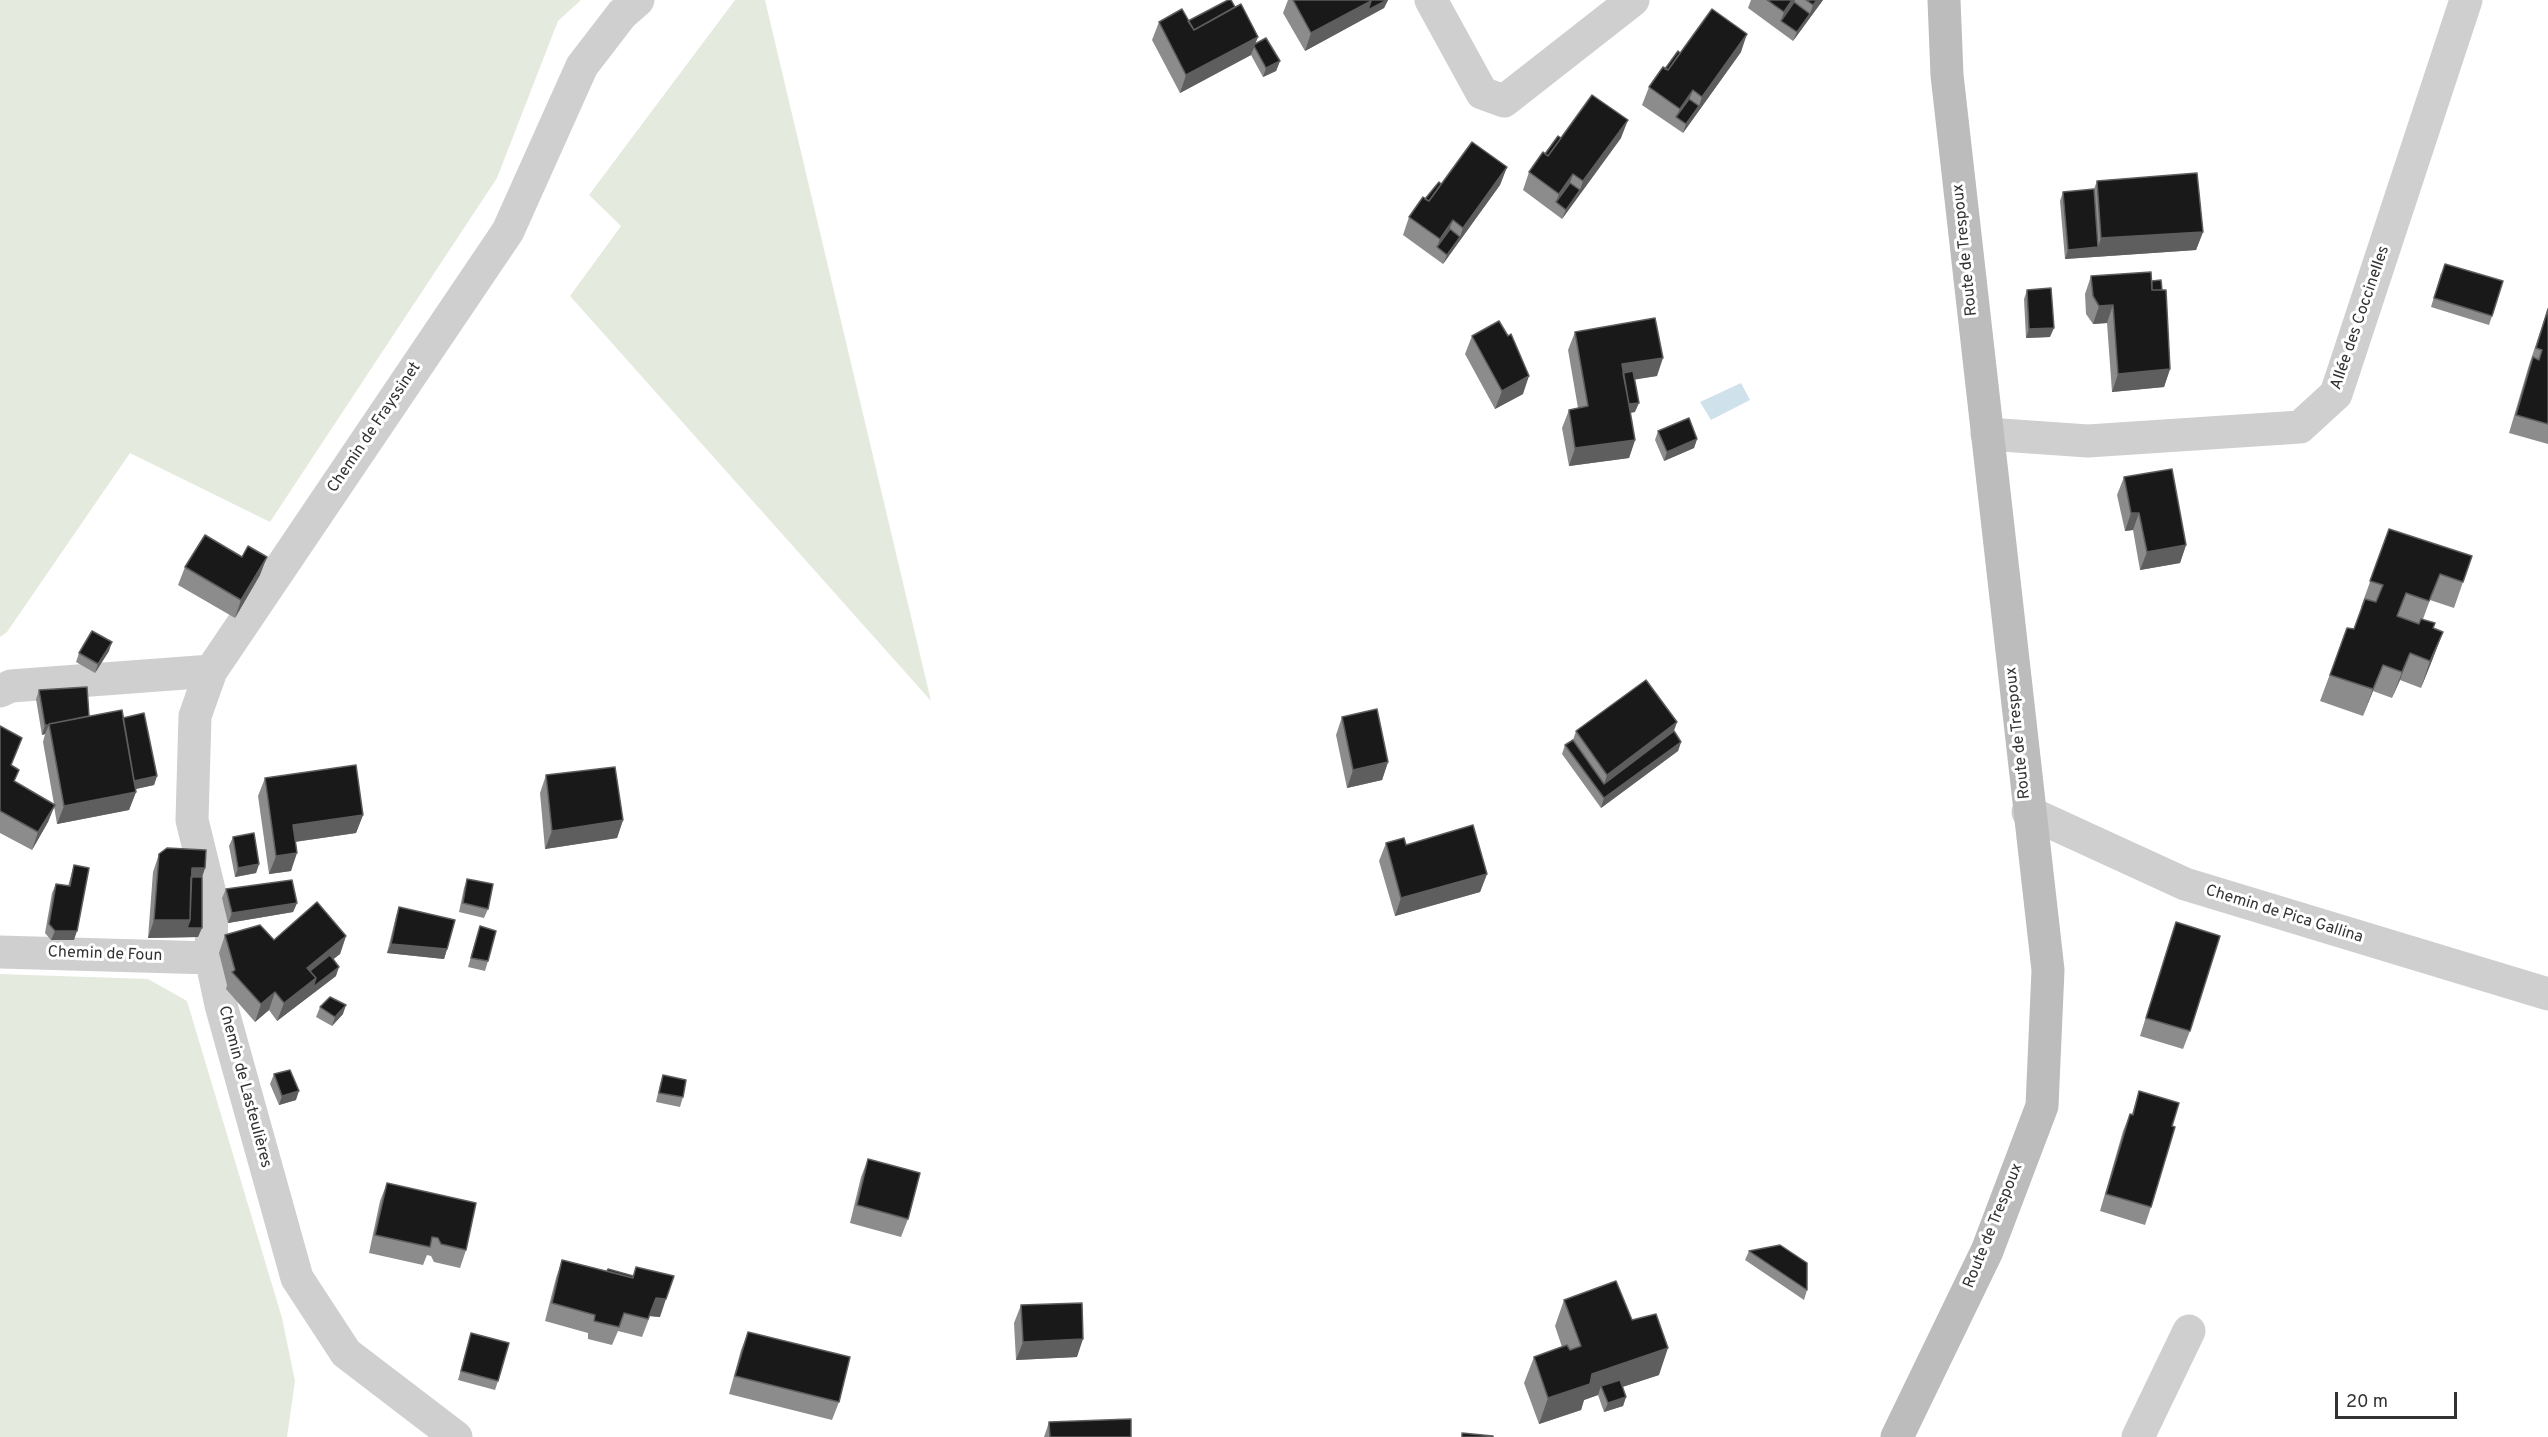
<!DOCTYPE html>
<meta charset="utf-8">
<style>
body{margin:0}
#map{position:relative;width:2548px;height:1437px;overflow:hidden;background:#fff;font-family:Overpass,sans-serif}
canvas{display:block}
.scale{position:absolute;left:2335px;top:1392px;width:122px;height:27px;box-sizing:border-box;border:3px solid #323232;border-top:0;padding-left:8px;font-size:18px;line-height:21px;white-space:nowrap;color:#323232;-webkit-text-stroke:4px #fff;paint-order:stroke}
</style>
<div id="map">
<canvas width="2548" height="1437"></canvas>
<div class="scale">20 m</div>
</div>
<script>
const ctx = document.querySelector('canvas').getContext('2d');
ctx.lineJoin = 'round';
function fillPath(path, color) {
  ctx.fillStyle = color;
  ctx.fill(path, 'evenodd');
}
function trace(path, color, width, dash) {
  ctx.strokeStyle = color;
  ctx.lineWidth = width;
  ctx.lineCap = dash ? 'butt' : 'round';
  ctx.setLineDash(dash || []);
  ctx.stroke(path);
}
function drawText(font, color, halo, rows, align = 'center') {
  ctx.font = font + ' Overpass,sans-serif';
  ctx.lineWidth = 6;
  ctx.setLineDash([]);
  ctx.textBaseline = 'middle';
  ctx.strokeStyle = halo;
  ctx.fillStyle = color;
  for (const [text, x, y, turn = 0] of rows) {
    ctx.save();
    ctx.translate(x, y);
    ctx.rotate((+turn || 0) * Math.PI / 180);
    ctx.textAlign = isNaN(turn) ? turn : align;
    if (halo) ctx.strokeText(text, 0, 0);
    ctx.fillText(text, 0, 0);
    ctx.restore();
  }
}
const green = new Path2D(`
 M0 0H581L558 21 497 178 270 522 130 453 7 632 0 637Z
 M735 0H765L931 701 570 296 621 226 589 195Z
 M0 974 148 979 187 1001 282 1318 295 1381 287 1437H0Z`);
const water = new Path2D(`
 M1741 383 1750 400 1711 420 1700 402Z`);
const street = new Path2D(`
 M1431 0 1482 93 1504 101 1633 0
 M1987 434 2088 441 2300 427 2336 394 2466 0
 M0 691 11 686 211 671
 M2028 812 2185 884 2548 994
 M0 952 211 958
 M456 1437 346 1353 297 1278 221 1005 211 958 212 902 192 820 195 716 211 671 508 231 582 66 622 14 638 0
 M2138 1437 2189 1331`);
const secondary = new Path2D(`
 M1897 1437 1987 1251 2042 1106 2048 970 1947 75 1944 0`);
const wall = new Path2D(`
 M1288 0H1388L1384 8 1305 51 1283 13Z
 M1751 0H1823L1793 41 1748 8Z
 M1188 21 1255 44 1280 61 1276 71 1263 77 1251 55 1180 93 1152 40 1159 22Z
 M1741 52 1683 133 1642 105 1649 87 1680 53Z
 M1561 138H1621L1562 219 1523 190 1529 172 1545 154Z
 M1507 167 1500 185 1443 264 1403 235 1409 217 1425 199 1441 184Z
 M2097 181 2203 232 2196 250 2065 259 2060 201 2063 192 2094 189Z
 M2441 273 2492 316 2489 325 2431 307Z
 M2091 276 2152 281 2170 369 2164 387 2112 392 2107 323 2093 324 2086 314 2085 294Z
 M2027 290 2050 337 2026 338 2024 299Z
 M2548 308V444L2509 433 2529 365Z
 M1575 332 1657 376 1635 379V412L1630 413 1635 440 1629 458 1569 466 1562 428 1569 410 1578 408 1568 350Z
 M1472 336 1523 394 1495 409 1465 354Z
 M1658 431 1697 439 1694 448 1664 461 1655 440Z
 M2124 477 2186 545 2180 563 2140 570 2133 530 2125 531 2117 495Z
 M2389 529 2472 556 2454 608 2430 600 2423 619 2433 628 2443 632 2433 658 2421 688 2400 680 2392 698 2373 691 2363 716 2320 701 2347 628 2354 629 2362 607H2361Z
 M242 557 260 575 235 618 178 585 185 567Z
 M109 651 95 673 76 662 79 653Z
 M39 690 89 716 123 718 157 776 154 785 135 789 136 792 129 810 57 824 54 806 48 822 32 850 0 833V726L12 765 15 782 54 804 43 742 45 734 42 735 36 699Z
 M1342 717 1388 762 1382 780 1347 788 1336 735Z
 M1677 722 1674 731 1681 742 1678 751 1601 808 1562 754 1565 745 1573 740 1576 731Z
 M546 775 623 820 617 838 545 849 540 793Z
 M265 778 363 815 356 833 295 842 291 871 269 874 258 796Z
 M233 837 259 864 256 873 235 877 229 846Z
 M1386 843 1406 845 1487 874 1480 892 1395 916 1379 861Z
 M159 854 205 868 202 877 198 937 148 938 153 872Z
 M74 865V940H51L45 933 52 893 56 884 68 886Z
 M467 879 488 909 484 918 459 912 464 888Z
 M226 889 297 903 293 912 228 923 222 898Z
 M399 907 447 949 444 959 387 953 396 916Z
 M2176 922 2190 1031 2183 1049 2140 1036 2170 940Z
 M480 926 488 961 485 971 468 967Z
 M225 935 274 940 346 936 340 954 333 959 336 976 277 1021 269 1010 255 1022 226 989 227 985 219 953Z
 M320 1007 343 1014 332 1026 316 1017Z
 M274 1074 296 1100 279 1105 270 1084Z
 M663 1075 683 1097 680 1107 656 1102 660 1084Z
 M2139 1091 2151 1207 2145 1225 2100 1211 2123 1131 2130 1114H2132Z
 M868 1159 908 1219 901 1237 850 1223 861 1177Z
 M387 1183 466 1250 460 1268 434 1262 431 1256 427 1255 423 1265 369 1253 380 1201Z
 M1749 1251 1807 1290 1804 1300 1745 1260Z
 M562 1260 607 1271 633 1276 636 1267 660 1317 650 1316 642 1337 618 1331 612 1345 588 1339V1333L545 1321 556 1278Z
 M1564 1300 1632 1320 1659 1375 1622 1387 1626 1397 1623 1406 1604 1412 1598 1395 1584 1400 1581 1410 1539 1424 1524 1383 1534 1357 1562 1347 1555 1326Z
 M1021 1305 1077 1357 1016 1360 1014 1323Z
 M748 1332 839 1402 832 1420 729 1394 741 1350Z
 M471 1333 498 1381 495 1390 458 1380Z
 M1049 1422 1131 1437H1044Z`);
const shadedWall = new Path2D(`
 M1388 0 1384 8 1305 51 1311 33 1371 1Z
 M1792 0H1795L1790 11 1781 21 1784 12Z
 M1817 0H1823L1793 41 1797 32 1810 14 1813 5Z
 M1747 34 1741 52 1683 133 1686 124 1699 106 1702 97Z
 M1258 37 1251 55 1180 93 1186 75Z
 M1280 61 1276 71 1263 77 1266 68Z
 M1693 90 1686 108 1676 117 1680 109Z
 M1628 120 1621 138 1562 219 1566 210 1580 190 1583 181Z
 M1507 167 1500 185 1443 264 1447 255 1460 237 1463 228Z
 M1573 174 1567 192 1556 202 1559 194Z
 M1453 220 1446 238 1437 247 1440 239Z
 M2203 232 2196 250 2065 259 2068 250 2098 247 2101 238Z
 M2113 305 2107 323 2093 324 2099 306Z
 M2054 328 2050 337 2026 338 2029 329Z
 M1663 358 1657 376 1620 382 1622 364Z
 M2170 369 2164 387 2112 392 2118 374Z
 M1529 376 1523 394 1495 409 1502 391Z
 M1639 403 1635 412 1621 414 1624 405Z
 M1697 439 1694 448 1664 461 1667 452Z
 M1635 440 1629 458 1569 466 1575 448Z
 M2131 513H2139L2133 530 2125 531Z
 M2186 545 2180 563 2140 570 2147 552Z
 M267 557 260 575 235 618 241 600Z
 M2443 632 2433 658 2421 688 2430 661Z
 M112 642 109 651 95 673 98 664Z
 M2410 653 2400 680 2392 698 2402 672Z
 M2383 665 2373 691 2363 716 2373 689Z
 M1677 722 1670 740 1601 793 1607 775Z
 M45 725H49L45 734 42 735Z
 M1681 742 1678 751 1601 808 1604 798Z
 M1388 762 1382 780 1347 788 1353 770Z
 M157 776 154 785 127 791 130 782Z
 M136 792 129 810 57 824 64 806Z
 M55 805 48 822 32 850 38 832Z
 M363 815 356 833 286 843 293 825Z
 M623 820 617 838 545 849 552 831Z
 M297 853 291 871 269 874 276 856Z
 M259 864 256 873 235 877 238 868Z
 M192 868H205L199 886H188Z
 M1487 874 1480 892 1395 916 1401 898Z
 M297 903 293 912 228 923 232 913Z
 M154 920H190L202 928 198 937 148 938Z
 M55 931H77L74 940H51Z
 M346 936 340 954 307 980V968Z
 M391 944 447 949 444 959 387 953Z
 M339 967 336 976 277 1021 284 1003 316 978Z
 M275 992 269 1010 255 1022 261 1004Z
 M346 1005 343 1014 332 1026 335 1017Z
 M299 1091 296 1100 279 1105 282 1096Z
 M656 1298 666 1299 660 1317 649 1316Z
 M1083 1339 1077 1357 1016 1360 1023 1342Z
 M1668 1348 1659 1375 1604 1393 1601 1386 1598 1395 1584 1400 1581 1410 1539 1424 1548 1398 1592 1374Z
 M1626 1397 1623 1406 1604 1412 1608 1403Z`);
const building = new Path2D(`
 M1228 0H1231L1235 7 1194 30 1188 21Z
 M1293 0H1370L1371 1 1311 33Z
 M1370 0H1387L1368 10 1371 1Z
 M1767 0H1792L1784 12Z
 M1806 0H1817L1813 5Z
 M1794 2 1810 14 1797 32 1781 21Z
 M1241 4 1258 37 1186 75 1159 22 1182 9 1194 30Z
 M1712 9 1747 34 1702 97 1693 90 1680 109 1649 87 1663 67 1668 70Z
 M1266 38 1280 61 1266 68 1254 46 1255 44Z
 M1678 51 1680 53 1668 70 1665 69Z
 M1592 95 1628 120 1583 181 1573 174 1559 194 1529 172 1543 152 1548 156Z
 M1689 99 1699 106 1686 124 1676 117Z
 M1558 136 1561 138 1548 156 1545 154Z
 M1472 142 1507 167 1463 228 1453 220 1440 239 1409 217 1423 197 1429 201Z
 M2197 173 2203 232 2101 238 2097 181Z
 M1439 182 1441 184 1429 201 1425 199Z
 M1570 183 1580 190 1566 210 1556 202Z
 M2094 189 2098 247 2068 250 2063 192Z
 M1450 229 1460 237 1447 255 1437 247Z
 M2445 264 2503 281 2492 316 2434 298Z
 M2151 272 2152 290H2166L2170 369 2118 374 2113 305 2099 306 2093 296 2091 276Z
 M2161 280 2162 290H2152V281Z
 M2051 288 2054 328 2029 329 2027 290Z
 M2548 309V424L2516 415 2533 357 2539 360 2542 350 2536 348Z
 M1655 318 1663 358 1622 364 1635 440 1575 448 1569 410 1588 406 1575 332Z
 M1499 321 1508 336 1511 334 1529 376 1502 391 1472 336Z
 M1633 371 1639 403 1629 404 1623 373Z
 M1689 418 1697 439 1667 452 1658 431Z
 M2172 469 2186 545 2147 552 2139 513H2131L2124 477Z
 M2389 529 2472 556 2463 582 2440 574 2429 601 2406 593 2397 616 2419 624 2421 619 2435 623 2433 628 2443 632 2430 661 2410 653 2402 672 2383 665 2373 689 2330 675 2347 628 2354 629 2365 599 2376 602 2383 585 2370 581Z
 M205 535 242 557 248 546 267 557 241 600 185 567Z
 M92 631 112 642 98 664 79 653Z
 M1646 680 1677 722 1607 775 1576 731Z
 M87 687 89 716 49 724V725H45L39 690Z
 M1377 709 1388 762 1353 770 1342 717Z
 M122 710 136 792 64 806 49 724Z
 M144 713 157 776 134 781 123 718Z
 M0 726 22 738 11 765 19 770 14 781 55 805 38 832 0 811Z
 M1674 731 1681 742 1604 798 1565 745 1573 740 1604 784Z
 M356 765 363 815 293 825 297 853 276 856 265 778Z
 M615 767 623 820 552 831 546 775Z
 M1473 825 1487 874 1401 898 1386 843 1404 838 1406 845Z
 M254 833 259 864 238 868 233 837Z
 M167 848 206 850 205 868H192L190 920H154L159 854Z
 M74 865 89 868 77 931H55L49 924 56 884 70 886Z
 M191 877H202V928H187L190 920Z
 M467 879 493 884 488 909 463 903Z
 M292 880 297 903 232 913 226 889Z
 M317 902 346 936 307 968 316 978 284 1003 275 992 261 1004 232 972 235 970 225 935 260 925 274 940Z
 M399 907 455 920 447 949 391 944Z
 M2176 922 2220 936 2190 1031 2146 1018Z
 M480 926 496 931 488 961 471 958Z
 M330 955 339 967 313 987 316 978 310 971Z
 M330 997 346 1005 335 1017 320 1007Z
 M290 1070 299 1091 282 1096 274 1074Z
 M663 1075 686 1080 683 1097 659 1093Z
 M2139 1091 2179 1103 2172 1126 2175 1127 2151 1207 2106 1194 2130 1114 2133 1115Z
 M868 1159 920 1173 908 1219 857 1205Z
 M387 1183 476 1203 466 1250 441 1244 438 1238 432 1237 430 1247 375 1235Z
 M1780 1245 1807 1263V1290L1749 1251Z
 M562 1260 633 1278 636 1267 674 1276 666 1299 656 1298 648 1319 624 1313 619 1327 594 1321 595 1315 552 1303Z
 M608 1269 633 1276V1278L607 1271Z
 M1616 1281 1632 1320 1656 1314 1668 1348 1592 1374 1590 1384 1548 1398 1534 1357 1567 1345 1570 1350 1581 1346 1564 1300Z
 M1082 1303 1083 1339 1023 1342 1021 1305Z
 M748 1332 850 1357 839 1402 735 1376Z
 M471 1333 509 1343 498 1381 461 1371Z
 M1620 1380 1626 1397 1608 1403 1601 1386Z
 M1131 1419V1437H1050L1049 1422Z
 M1462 1433 1493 1436V1437H1462Z`);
const streetNames = [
 ["Route de Trespoux",1966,250,-96],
 ["Allée des Coccinelles",2361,318,-71],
 ["Chemin de Frayssinet",375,428,-56],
 ["Route de Trespoux",2019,733,-96],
 ["Chemin de Pica Gallina",2284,915,17],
 ["Chemin de Foun",105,955,2],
 ["Chemin de Lasteulières",244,1087,75],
 ["Route de Trespoux",1994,1226,-68]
];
fillPath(green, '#e5eade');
fillPath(water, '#cfe1eb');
trace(street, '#cfcfcf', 33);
trace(secondary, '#bcbcbc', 33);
fillPath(wall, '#8c8c8c');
fillPath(shadedWall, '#5e5e5e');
fillPath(building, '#191919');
trace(building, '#5e5e5e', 1.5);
drawText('16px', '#323232', '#fff', streetNames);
</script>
